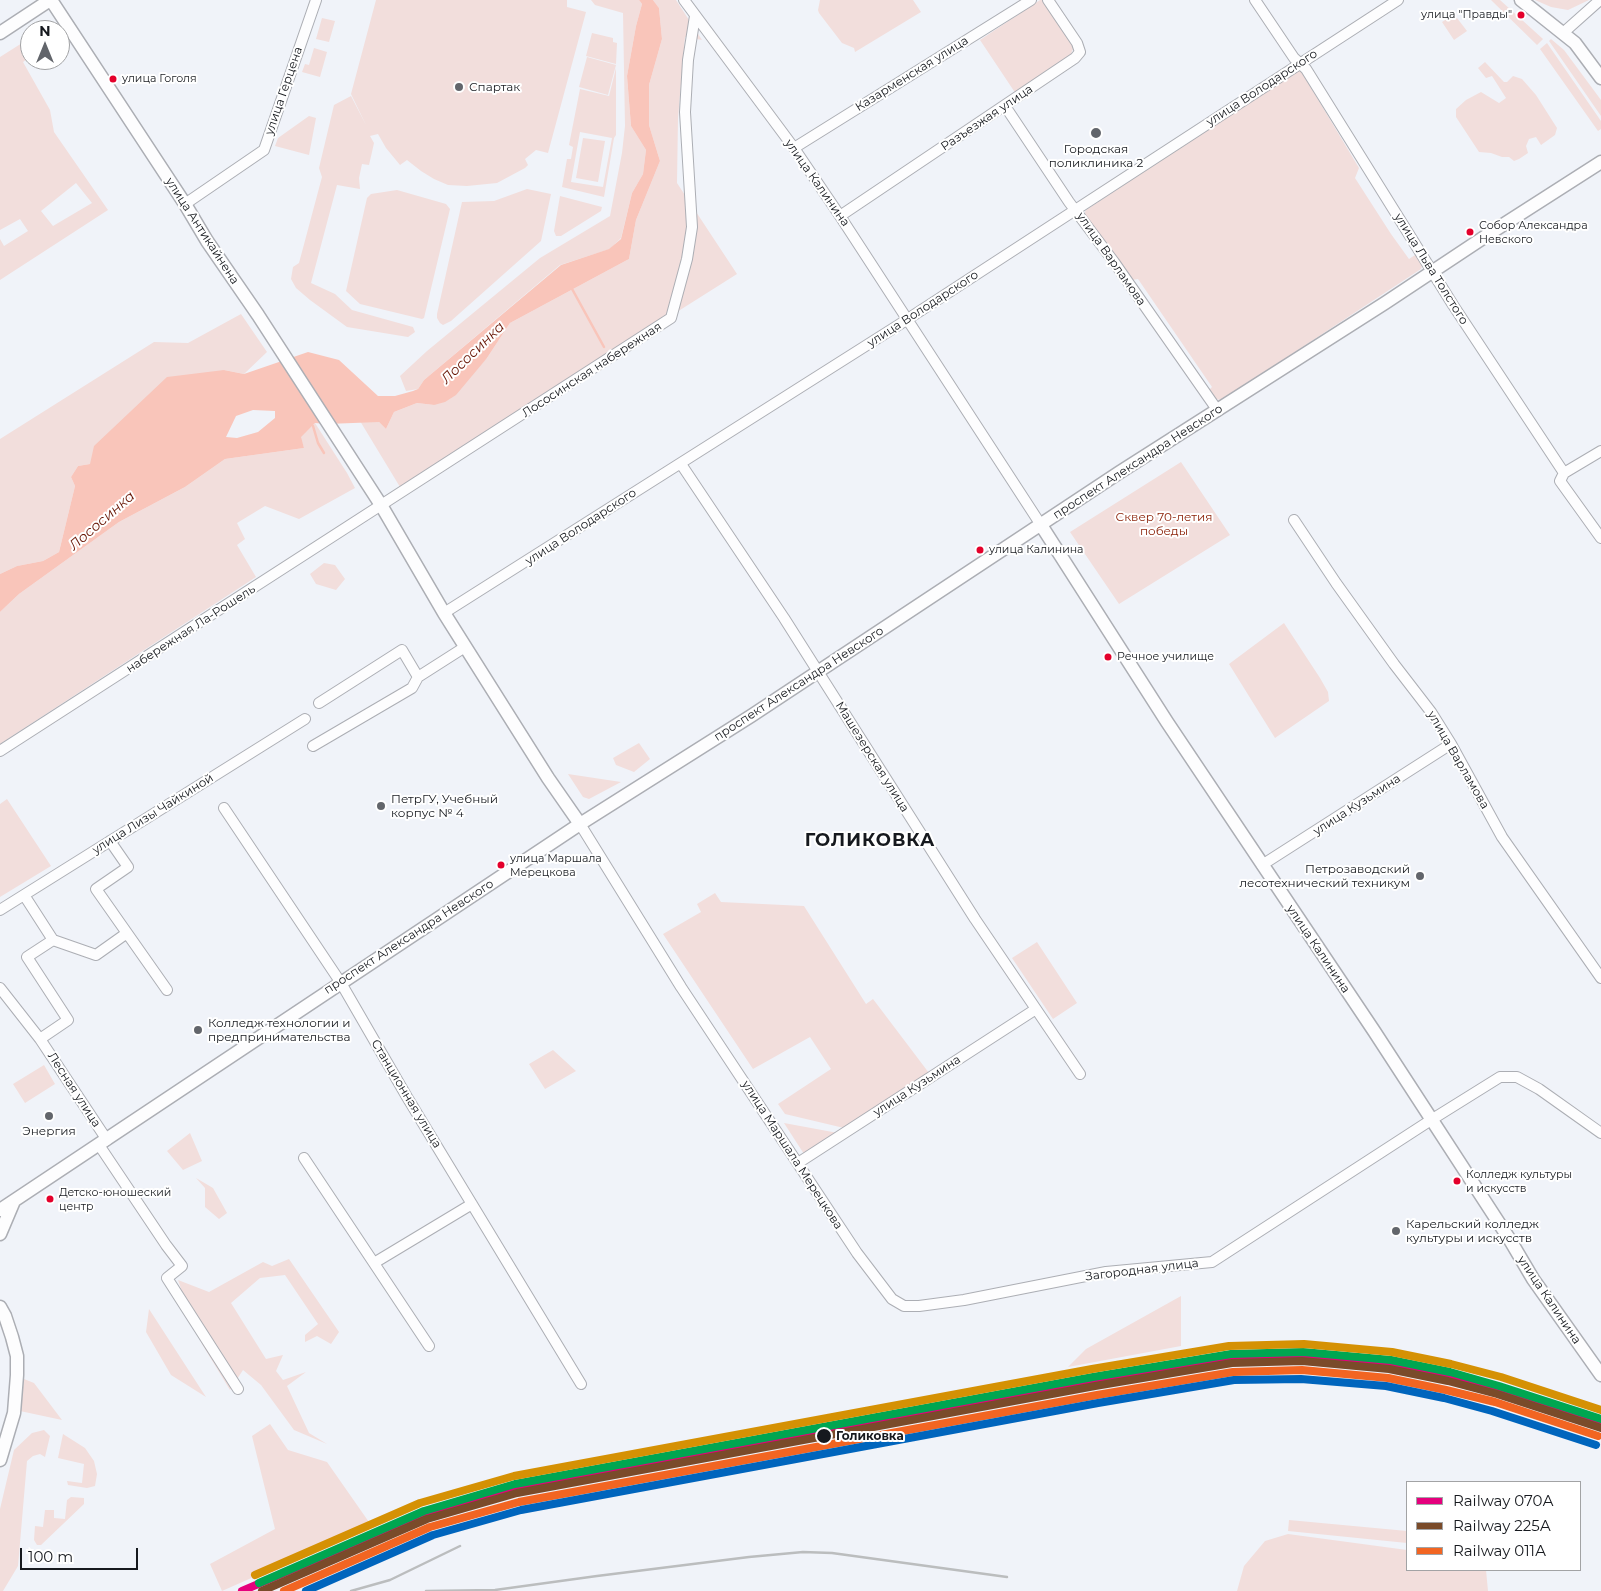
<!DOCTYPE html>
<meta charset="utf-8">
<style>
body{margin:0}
#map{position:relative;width:1601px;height:1591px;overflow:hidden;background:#f0f3f9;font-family:Montserrat,sans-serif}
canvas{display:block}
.legend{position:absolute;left:1406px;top:1481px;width:175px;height:90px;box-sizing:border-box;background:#fff;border:1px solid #a2a3a5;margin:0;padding:6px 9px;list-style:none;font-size:15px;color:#16191e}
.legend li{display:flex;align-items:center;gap:10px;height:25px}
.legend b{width:25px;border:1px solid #a2a3a5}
.north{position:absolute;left:20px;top:20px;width:50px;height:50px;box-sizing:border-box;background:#fff;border:1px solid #a2a3a5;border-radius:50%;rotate:0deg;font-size:14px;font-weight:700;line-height:20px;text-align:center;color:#16191e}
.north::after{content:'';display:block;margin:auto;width:18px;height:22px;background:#62656b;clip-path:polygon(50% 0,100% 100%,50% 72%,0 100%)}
.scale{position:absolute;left:20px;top:1548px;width:118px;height:22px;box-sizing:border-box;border:2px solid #16191e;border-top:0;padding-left:6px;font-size:15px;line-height:18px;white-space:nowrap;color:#16191e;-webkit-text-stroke:4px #fff;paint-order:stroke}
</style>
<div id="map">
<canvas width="1601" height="1591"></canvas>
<ul class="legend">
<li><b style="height:6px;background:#e5007d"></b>Railway 070А</li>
<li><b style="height:6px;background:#7a4b2a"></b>Railway 225А</li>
<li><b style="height:6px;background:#f26522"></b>Railway 011А</li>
</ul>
<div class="north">N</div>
<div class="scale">100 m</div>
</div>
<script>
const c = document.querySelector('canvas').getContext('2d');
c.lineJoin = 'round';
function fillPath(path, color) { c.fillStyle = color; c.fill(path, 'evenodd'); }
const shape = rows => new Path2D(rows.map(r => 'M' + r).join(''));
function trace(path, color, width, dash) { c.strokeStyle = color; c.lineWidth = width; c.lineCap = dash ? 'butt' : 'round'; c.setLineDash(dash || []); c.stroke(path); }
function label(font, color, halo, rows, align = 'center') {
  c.font = font + ' Montserrat,sans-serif'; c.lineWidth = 4; c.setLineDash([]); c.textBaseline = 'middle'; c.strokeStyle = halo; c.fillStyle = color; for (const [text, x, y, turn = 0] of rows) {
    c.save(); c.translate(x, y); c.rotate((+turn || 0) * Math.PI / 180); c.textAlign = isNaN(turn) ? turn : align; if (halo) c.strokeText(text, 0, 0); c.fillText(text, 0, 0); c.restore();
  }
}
fillPath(shape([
 [376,0,567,0,567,7,586,12,548,153,536,150,525,159,528,165,525,168,497,183,467,186,448,185,434,179,421,171,407,160,400,165,386,148,378,134,370,136,374,143,372,152,369,165,362,164,359,178,360,189,337,185,311,283,335,294,352,310,413,327,415,332,408,337,347,327,310,300,296,288,291,279,293,267,299,263,322,177,319,168,334,105,351,96,366,125,351,94],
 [591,0,639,0,642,4,636,26,627,76,631,126,646,150,643,174,632,193,621,238,610,249,560,265,424,380,418,389,406,391,400,376,427,351,540,258,610,216,622,153,625,126,623,13,595,5],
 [653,0,676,0,702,40,685,37,678,118,677,183,737,274,400,487,360,421,379,422,386,429,394,412,417,403,434,405,487,358,510,323,629,259,636,220,660,161,649,125,649,85,662,39,659,8],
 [820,0,913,0,921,12,855,52,854,48,842,43,819,13,818,10],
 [1040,0,1044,0,1071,41,1073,49,1070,56,1016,94,980,40],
 [1491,0,1500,0,1543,39,1537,45],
 [1535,0,1589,0,1568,10,1551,7],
 [1450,17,1457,18,1467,31,1454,40,1442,22],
 [322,18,335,21,329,42,316,39],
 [592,33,613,38,613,42,617,43,616,64,586,56],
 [30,38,30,57,23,62,50,110,54,132,108,210,0,280,0,239,4,246,28,231,20,219,0,230,0,57],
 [76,183,92,203,53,226,41,211],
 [1551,39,1564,50,1601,100,1601,116,1549,41],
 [1547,43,1601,121,1601,129,1598,131,1540,49],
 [314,48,327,52,320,77,302,72,305,64,309,65],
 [587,57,616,65,608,95,579,87],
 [1485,62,1504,82,1507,82,1513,76,1522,79,1536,95,1557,128,1555,135,1541,145,1536,137,1529,139,1526,146,1528,153,1519,159,1514,161,1509,157,1502,157,1491,153,1479,152,1456,117,1456,109,1466,100,1481,92,1499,103,1506,98,1492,76,1486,78,1478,68],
 [616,68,616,135,614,138,604,197,562,187,567,159,571,159,573,147,569,145,580,89,609,96],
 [580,132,612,138,603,187,571,182],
 [1298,70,1301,71,1359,168,1355,178,1391,234,1409,259,1415,255,1422,266,1421,269,1222,400,1214,399,1208,391,1212,387,1138,279,1132,280,1085,215,1085,212,1086,210],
 [309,116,316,118,309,155,275,146,278,138],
 [583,138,605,141,598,182,576,178],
 [527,189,551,194,541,241,451,321,443,325,440,323,437,318,437,314,462,202,494,201],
 [397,190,446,204,450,209,424,318,422,319,360,304,346,291,367,198,371,194],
 [560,196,602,207,601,211,561,236,556,236,554,231],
 [241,314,267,352,244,374,224,370,90,464,78,466,71,477,75,486,59,552,43,561,17,566,0,574,0,439,154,342,188,343],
 [315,423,347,473,355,488,299,519,265,506,237,523,245,539,237,545,256,577,0,744,0,612,19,594,119,522,185,487,225,459,304,448,300,437],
 [1181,462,1230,535,1119,604,1070,532],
 [324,563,335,565,345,579,336,590,316,584,310,574],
 [1284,623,1320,678,1328,692,1329,701,1275,738,1229,664],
 [639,743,650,759,634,772,616,765,613,758],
 [568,774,621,782,589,799,583,797],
 [7,799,51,866,0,897,0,804],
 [715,893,721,902,804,906,866,1004,873,999,929,1073,844,1128,785,1114,778,1104,831,1069,810,1037,753,1069,663,934,701,912,697,904],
 [1037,942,1077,1003,1053,1019,1012,958],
 [553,1050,576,1071,545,1089,529,1064],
 [44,1065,55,1084,25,1103,13,1084],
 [784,1123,838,1133,804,1154],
 [190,1133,202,1161,183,1170,167,1151],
 [196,1178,213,1188,227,1213,219,1219,205,1207,205,1188],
 [289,1259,339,1332,331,1344,317,1336,305,1342,305,1335,318,1324,285,1275,260,1278,231,1303,266,1359,283,1355,276,1371,283,1380,306,1372,287,1386,309,1433,327,1444,294,1430,261,1385,243,1370,230,1390,202,1344,193,1324,178,1280,209,1292,263,1262,272,1266],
 [1181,1296,1181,1346,1068,1367,1086,1349],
 [149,1309,206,1397,171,1375,146,1332],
 [24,1379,34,1383,62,1420,20,1411],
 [270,1424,288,1450,327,1462,371,1525,222,1591,210,1564,275,1529,252,1436],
 [44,1430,50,1436,45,1457,40,1454,33,1456,27,1461,18,1566,3,1591,0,1591,0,1509,14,1450,32,1433],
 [63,1434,85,1448,94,1461,97,1474,95,1486,87,1488,68,1485,67,1481,82,1483,84,1464,58,1458],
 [71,1497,84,1498,84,1504,41,1545,37,1545,34,1540,35,1526,43,1527,45,1510,54,1510,54,1518,65,1519,67,1500],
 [1289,1520,1407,1531,1407,1543,1288,1531],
 [1288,1534,1407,1550,1407,1570,1486,1570,1488,1591,1237,1591,1244,1566,1265,1541]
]), '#f2dedc');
fillPath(shape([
 [639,0,653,0,659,8,662,39,649,85,649,125,660,161,636,220,629,259,510,323,487,358,456,395,445,402,434,405,417,403,394,412,386,429,379,422,327,424,315,423,301,437,304,448,225,459,185,487,119,522,19,594,0,612,0,574,17,566,43,561,59,552,75,486,71,477,78,466,90,464,94,446,167,377,224,370,244,374,308,352,339,360,378,396,395,396,413,391,418,389,424,380,561,265,609,249,621,239,632,193,643,174,646,150,631,126,627,76,636,26,642,4],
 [253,410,275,411,275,418,258,432,237,438,226,437,236,416]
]), '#f9c5ba');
trace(shape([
 [571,287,604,347],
 [313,426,318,443,324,453]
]), '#f9c5ba', 2.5);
const minor = shape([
 [684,0,794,148,840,216,1041,525],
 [1255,0,1294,58,1306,69,1453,305,1564,473,1560,481,1601,538],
 [1563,33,1600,0],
 [1005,106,1069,202,1114,262,1218,411],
 [794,148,1031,0],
 [185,204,264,150,316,0],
 [840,216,1075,58,1080,52,1077,43,1048,0],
 [681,464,784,618,975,919,1080,1074],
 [1564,473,1601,451],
 [1294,520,1336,583,1394,664,1431,712,1451,744,1502,837,1601,978],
 [444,613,897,326,1398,0],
 [319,703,402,650,418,677],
 [313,746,412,688,418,677,465,647],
 [0,751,671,318,687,259,692,227,685,112,688,60,695,16],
 [224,808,341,983,407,1097,581,1384],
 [580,824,681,987,857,1253,892,1299,904,1306,919,1306,964,1300,1106,1272,1212,1262,1431,1120,1500,1077,1517,1077,1539,1089,1601,1133],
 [110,841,128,867,96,889,167,990],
 [1262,865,1451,744],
 [24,895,53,940,27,957,68,1020,40,1039],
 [0,910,305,719],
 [53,940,96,955,127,933],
 [0,988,40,1039,107,1140,99,1145,166,1245,182,1266,167,1278,238,1389],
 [304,1158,429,1346],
 [798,1163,1036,1009],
 [374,1263,472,1204]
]);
const major = shape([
 [51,0,185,204,207,241,258,315,381,505,444,613,548,778,580,824],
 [1521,0,1575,43,1601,78],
 [0,33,50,0],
 [1041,525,1167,722,1374,1031,1510,1240,1533,1279,1601,1375],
 [0,1210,580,824,751,716,1120,472,1385,303,1495,230,1601,162],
 [0,1234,14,1201],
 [0,1307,5,1316,12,1337,17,1356,17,1375,14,1413,0,1460]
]);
trace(minor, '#acaeb4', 12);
trace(major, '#acaeb4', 15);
trace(minor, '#fdfdfe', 10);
trace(major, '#fdfdfe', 12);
trace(shape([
 [351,1591,390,1580,460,1546],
 [426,1591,495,1590,597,1576,749,1557,803,1552,832,1553,1007,1577]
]), '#bbbdbe', 2.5);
trace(shape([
 [242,1591,380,1532,440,1509,502,1491,1094,1379,1207,1360,1293,1354,1386,1363,1449,1375,1601,1422]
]), '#e5007d', 8);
trace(shape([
 [262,1591,427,1519,517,1493,1095,1386,1232,1363,1302,1361,1389,1369,1448,1381,1497,1394,1601,1428]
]), '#7a4b2a', 8);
trace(shape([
 [284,1591,430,1527,519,1502,1097,1395,1233,1372,1302,1370,1388,1378,1446,1390,1495,1402,1598,1436]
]), '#f26522', 8);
trace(shape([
 [259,1583,424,1511,515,1484,1093,1377,1231,1354,1303,1352,1391,1360,1450,1372,1499,1386,1601,1419]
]), '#00a651', 8);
trace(shape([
 [306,1591,433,1535,521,1510,1098,1403,1234,1380,1301,1379,1386,1386,1444,1398,1492,1411,1596,1445]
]), '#0065bd', 8);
trace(shape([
 [255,1575,420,1503,514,1476,1092,1369,1229,1346,1304,1344,1392,1352,1451,1364,1501,1377,1601,1410]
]), '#d59104', 8);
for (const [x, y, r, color] of [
 [1521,15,4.5,"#e4002b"],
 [113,79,4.5,"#e4002b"],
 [459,87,5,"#62656b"],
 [1096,133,6,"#62656b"],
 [1470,232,4.5,"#e4002b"],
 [980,550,4.5,"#e4002b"],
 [1108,657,4.5,"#e4002b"],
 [381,806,5,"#62656b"],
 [501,865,4.5,"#e4002b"],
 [1420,876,5,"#62656b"],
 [198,1030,5,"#62656b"],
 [49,1116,5,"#62656b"],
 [1457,1181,4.5,"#e4002b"],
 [50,1199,4.5,"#e4002b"],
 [1396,1231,5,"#62656b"],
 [824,1436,8,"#16191e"]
]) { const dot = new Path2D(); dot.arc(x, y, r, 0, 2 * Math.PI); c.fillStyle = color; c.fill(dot); trace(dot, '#fff', 2); }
label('11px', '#16191e', '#fff', [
 ["улица \"Правды\"",1512,15,"right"],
 ["улица Гоголя",122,79],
 ["Собор Александра",1479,226],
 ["Невского",1479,240],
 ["улица Калинина",989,550],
 ["Речное училище",1117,657],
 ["улица Маршала",510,859],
 ["Мерецкова",510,873],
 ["Колледж культуры",1466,1175],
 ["и искусств",1466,1189],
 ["Детско-юношеский",59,1193],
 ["центр",59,1207]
], 'left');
label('12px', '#16191e', '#fff', [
 ["Казарменская улица",912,74,-32],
 ["улица Володарского",1262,88,-33],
 ["улица Герцена",284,91,-71],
 ["Разъезжая улица",987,118,-34],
 ["улица Калинина",817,183,55],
 ["улица Антикайнена",202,231,57],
 ["улица Варламова",1111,259,55],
 ["улица Льва Толстого",1431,269,58],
 ["улица Володарского",923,309,-33],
 ["Лососинская набережная",592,370,-33],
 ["проспект Александра Невского",1138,462,-33],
 ["улица Володарского",581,527,-33],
 ["набережная Ла-Рошель",191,629,-33],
 ["проспект Александра Невского",799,684,-33],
 ["Машезерская улица",872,757,58],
 ["улица Варламова",1458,760,60],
 ["улица Кузьмина",1357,805,-33],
 ["улица Лизы Чайкиной",153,814,-32],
 ["проспект Александра Невского",409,937,-33],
 ["улица Калинина",1318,949,56],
 ["улица Кузьмина",917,1086,-33],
 ["Лесная улица",74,1090,57],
 ["Станционная улица",406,1094,59],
 ["улица Маршала Мерецкова",792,1155,57],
 ["Загородная улица",1142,1270,-7],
 ["улица Калинина",1549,1300,56]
]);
label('12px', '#16191e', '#fff', [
 ["Спартак",469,87],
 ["Городская",1096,149,"center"],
 ["поликлиника 2",1096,163,"center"],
 ["ПетрГУ, Учебный",391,799],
 ["корпус № 4",391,813],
 ["Петрозаводский",1410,869,"right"],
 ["лесотехнический техникум",1410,883,"right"],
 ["Колледж технологии и",208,1023],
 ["предпринимательства",208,1037],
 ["Энергия",49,1131,"center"],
 ["Карельский колледж",1406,1224],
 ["культуры и искусств",1406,1238]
], 'left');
label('12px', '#891d03', '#fff', [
 ["Сквер 70-летия",1164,517],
 ["победы",1164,531]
]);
label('bold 12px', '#16191e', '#fff', [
 ["Голиковка",836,1436]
], 'left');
label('italic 14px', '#691706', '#fff', [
 ["Лососинка",473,353,-44],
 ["Лососинка",102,521,-41]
]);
c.letterSpacing = '1px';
label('bold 18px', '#16191e', '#fff', [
 ["ГОЛИКОВКА",870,841]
]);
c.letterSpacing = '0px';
</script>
